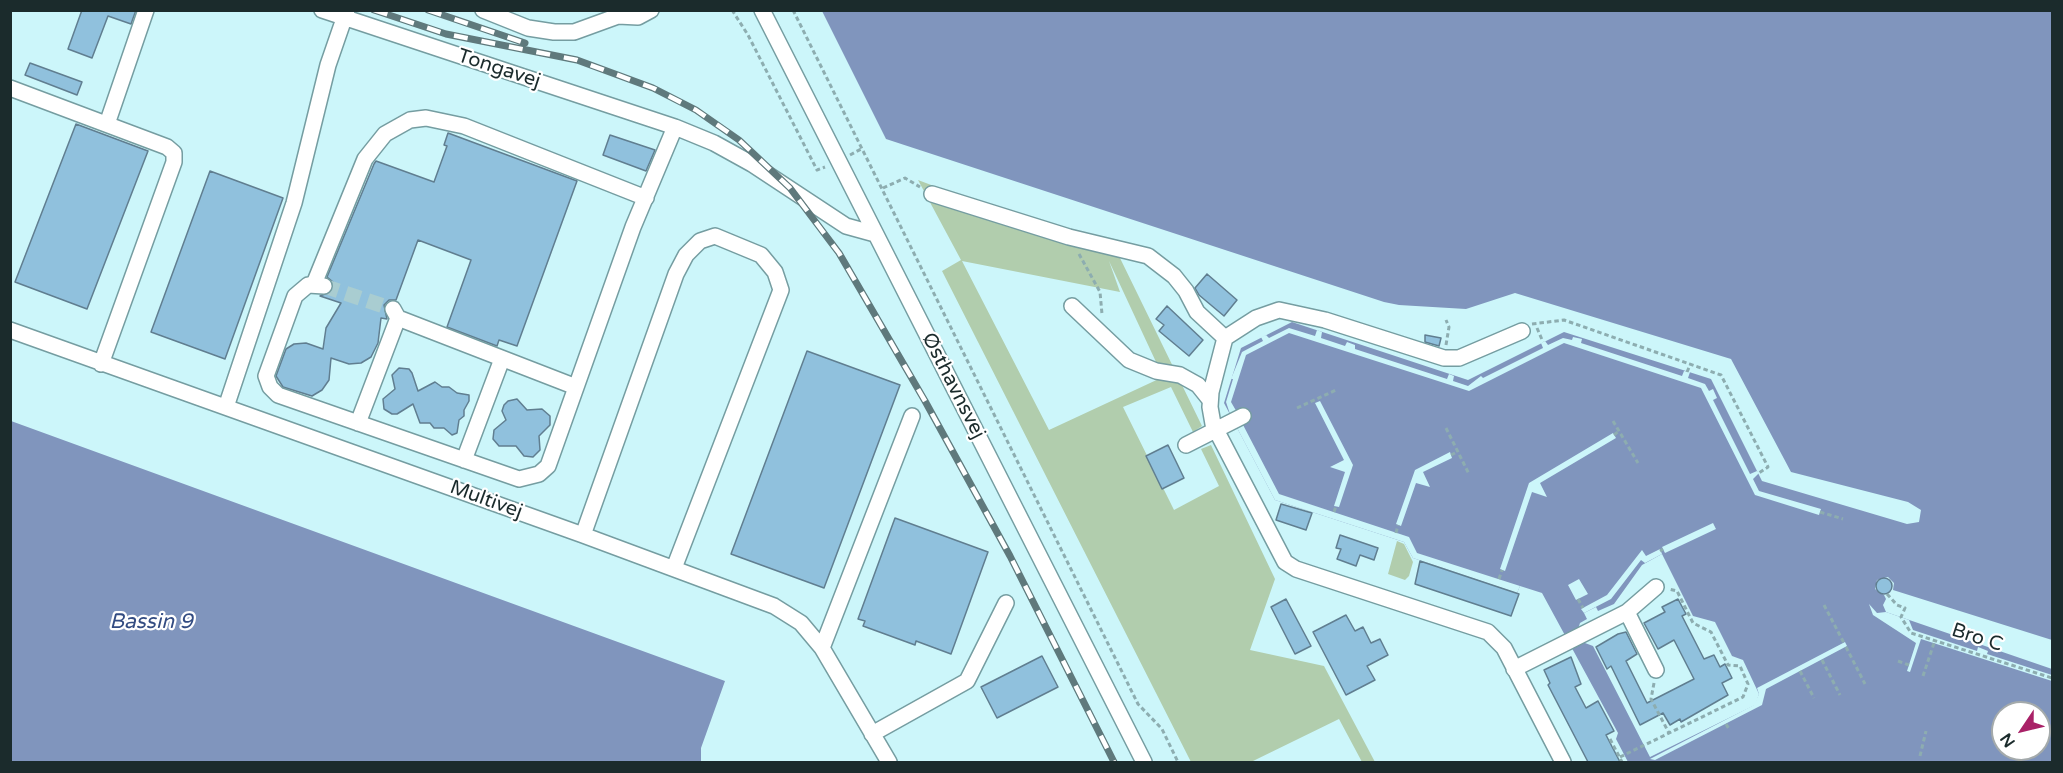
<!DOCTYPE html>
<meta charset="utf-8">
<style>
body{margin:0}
#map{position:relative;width:2063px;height:773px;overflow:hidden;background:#ccf6fa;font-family:"Varela Round",sans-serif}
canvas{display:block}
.frame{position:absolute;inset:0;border:12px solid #1b2b2c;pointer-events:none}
.north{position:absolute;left:1991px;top:701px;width:60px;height:60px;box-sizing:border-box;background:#fff;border:2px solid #a4aaab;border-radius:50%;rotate:235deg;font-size:16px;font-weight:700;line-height:24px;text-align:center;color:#1b2b2c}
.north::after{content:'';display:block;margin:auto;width:21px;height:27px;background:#a92167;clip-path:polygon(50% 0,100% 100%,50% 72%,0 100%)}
</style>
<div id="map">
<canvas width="2063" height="773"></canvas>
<div class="frame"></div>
<div class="north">N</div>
</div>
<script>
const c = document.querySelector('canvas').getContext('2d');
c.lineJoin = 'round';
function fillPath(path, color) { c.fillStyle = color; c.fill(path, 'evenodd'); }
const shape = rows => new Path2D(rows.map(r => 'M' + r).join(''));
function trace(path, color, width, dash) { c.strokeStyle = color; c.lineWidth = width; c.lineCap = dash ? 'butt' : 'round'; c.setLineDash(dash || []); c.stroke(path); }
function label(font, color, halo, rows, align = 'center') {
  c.font = font + ' "Varela Round",sans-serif'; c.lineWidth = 4.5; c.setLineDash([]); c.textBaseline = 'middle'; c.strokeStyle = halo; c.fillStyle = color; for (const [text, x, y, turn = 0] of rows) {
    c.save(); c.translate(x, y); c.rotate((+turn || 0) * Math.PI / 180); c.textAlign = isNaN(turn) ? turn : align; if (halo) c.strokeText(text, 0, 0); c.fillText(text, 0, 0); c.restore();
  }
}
fillPath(shape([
 [918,180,1119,256,1202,426,1193,432,1171,387,1123,407,1174,510,1219,486,1201,449,1211,445,1275,579,1250,650,1324,666,1375,762,1362,762,1339,719,1251,762,1191,762,942,271,961,260],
 [962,261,1120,292,1109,261,1163,377,1049,430],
 [1397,541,1404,544,1413,562,1409,576,1405,580,1388,574]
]), '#b1cdad');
fillPath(shape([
 [822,11,2052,11,2052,640,1893,590,1894,583,1888,577,1877,580,1875,589,1884,595,1886,599,1883,605,1886,612,2052,669,2052,762,1628,762,1616,739,1618,733,1542,593,1520,586,1517,593,1413,558,1404,542,1275,500,1224,403,1241,348,1292,322,1468,380,1564,332,1711,379,1762,481,1907,524,1919,522,1921,510,1908,502,1791,472,1731,359,1515,293,1466,309,1399,305,1384,302,886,139],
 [1662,554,1693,616,1715,622,1732,656,1743,660,1759,694,1755,705,1650,757,1593,646,1585,643,1578,629,1580,623,1587,619,1584,613,1596,607,1598,611,1614,604,1642,565],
 [2003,713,2039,713,2039,749,2003,749],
 [11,421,725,681,701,748,701,762,11,762]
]), '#8095bd');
fillPath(shape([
 [1289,328,1315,336,1317,330,1322,332,1321,338,1345,346,1347,342,1355,345,1355,349,1447,379,1449,374,1454,376,1453,381,1468,386,1481,376,1483,378,1543,348,1541,343,1545,341,1548,345,1563,338,1572,340,1573,337,1582,339,1581,343,1682,376,1684,371,1690,372,1688,378,1705,384,1709,391,1713,389,1717,398,1713,400,1750,474,1757,471,1759,473,1753,479,1759,491,1821,509,1819,515,1755,495,1701,388,1564,343,1469,391,1289,333,1246,355,1231,402,1238,414,1231,417,1226,402,1233,379,1231,379,1242,352,1263,341,1261,337,1266,335,1269,338],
 [1320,401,1353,465,1339,507,1334,506,1345,472,1330,467,1344,460,1315,403],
 [1241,421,1279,494,1409,537,1417,553,1520,586,1517,593,1413,558,1404,542,1275,500,1235,424],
 [1613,433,1616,438,1540,483,1547,497,1532,492,1505,571,1500,569,1529,483],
 [1450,452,1452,458,1423,472,1430,487,1416,483,1401,526,1396,524,1415,470],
 [1713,523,1716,529,1665,553,1662,547],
 [1660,549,1662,554,1645,563,1641,560,1611,599,1584,613,1581,609,1607,595,1642,550,1646,556],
 [1579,579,1588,594,1576,600,1568,585],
 [1869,604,1877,613,1886,612,1909,620,1913,630,1977,651,1978,647,1988,651,1987,654,2052,675,2052,681,1921,639,1910,672,1907,671,1916,643,1873,615],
 [1845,642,1847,646,1766,689,1762,705,1655,760,1650,759,1754,705,1759,694,1757,688]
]), '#ccf6fa');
const building = shape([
 [82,10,136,10,131,24,108,16,92,58,68,49,82,10],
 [30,63,82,82,77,95,25,75,30,63],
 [76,124,148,151,87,309,15,282,76,124],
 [448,133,577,181,517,346,499,340,497,346,447,327,471,260,418,240,396,300,389,300,384,305,387,319,381,318,378,343,371,357,361,363,349,364,331,358,329,380,322,390,312,396,283,387,276,376,286,349,294,344,306,343,323,349,326,328,341,303,320,296,332,291,333,282,327,277,374,164,376,161,434,182,447,146,444,145,448,133],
 [610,135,655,150,646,171,603,155,610,135],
 [210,171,283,198,225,359,151,332,210,171],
 [1207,274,1237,300,1224,316,1199,295,1195,288,1207,274],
 [1167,306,1203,340,1189,356,1159,331,1164,325,1156,319,1167,306],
 [1425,335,1441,338,1439,346,1425,342,1425,335],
 [807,351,900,385,824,588,731,554,807,351],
 [399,368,409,369,412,373,418,391,435,382,442,387,449,387,457,393,469,395,469,401,464,410,464,416,459,420,457,433,452,435,444,428,434,428,430,423,420,423,413,404,397,414,392,414,384,409,383,399,395,389,392,375,399,368],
 [517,399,527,410,542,409,550,416,550,425,539,436,540,450,533,457,524,456,516,446,499,446,493,439,494,430,506,420,502,411,504,405,508,401,517,399],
 [1168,445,1184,478,1162,489,1146,456,1168,445],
 [1281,504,1312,513,1306,530,1276,520,1281,504],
 [895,518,988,552,951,654,916,641,915,645,863,626,865,621,858,619,895,518],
 [1340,535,1378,548,1374,560,1360,555,1356,566,1337,559,1341,549,1336,548,1340,535],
 [1420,561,1519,594,1511,616,1415,584,1420,561],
 '1876 586a8 8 0 1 1 16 0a8 8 0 1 1-16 0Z',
 [1286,599,1311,646,1295,654,1271,607,1286,599],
 [1678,599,1686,614,1682,616,1704,659,1714,655,1720,667,1725,664,1732,678,1722,683,1728,695,1681,722,1680,719,1670,725,1663,713,1640,725,1611,666,1607,669,1596,647,1618,634,1626,632,1637,654,1626,661,1647,703,1694,679,1674,640,1658,649,1644,623,1665,612,1662,607,1678,599],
 [1346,615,1355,631,1363,627,1371,643,1380,639,1388,655,1367,666,1375,680,1346,695,1313,632,1346,615],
 [1042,656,1058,687,997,718,981,687,1042,656],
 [1571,657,1581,684,1575,687,1586,708,1598,701,1614,731,1606,735,1620,762,1588,762,1548,685,1550,683,1544,670,1571,657]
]);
fillPath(building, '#90c1dd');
trace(building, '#607e90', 1.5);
trace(shape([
 [324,286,393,309]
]), '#a9cdd1', 15, [15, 8]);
const minor = shape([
 [322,10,675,127,714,143,752,164,846,226,875,234],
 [483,10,528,28,554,32,574,32,618,16,638,17,651,10],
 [762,10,1144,762],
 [10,88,167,147,174,153,174,162,101,364],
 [107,124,146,10],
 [932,194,1069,237,1148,256,1174,276,1186,291,1197,312,1225,338],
 [314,284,365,159,385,134,410,120,426,118,464,126,646,198],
 [324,286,308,285,295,296,266,376,270,387,278,395,519,479,539,474,548,466,633,227,675,127],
 [1072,306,1129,360,1156,371,1180,375,1198,385,1210,400],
 [393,309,398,318,576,387],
 [10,330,583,535,774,606,801,623,822,648,889,762],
 [1522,331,1459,358,1444,358,1325,320,1279,310,1256,318,1225,338,1211,392,1210,407,1213,424,1285,562,1296,569,1488,632,1504,648,1563,762],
 [226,407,294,203,328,65,347,10],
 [358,423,398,318],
 [1186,445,1243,416],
 [464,460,502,359],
 [583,535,676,274,686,255,700,241,715,236,761,255,775,272,781,290,674,568],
 [1627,612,1656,670],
 [822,648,912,416],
 [1514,669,1627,612,1656,587],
 [872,734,967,681,1006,603]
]);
trace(minor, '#759da1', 18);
trace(shape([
 [732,10,748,35,817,170,825,167],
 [793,10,1138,704,1162,729,1178,762],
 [850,155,863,148],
 [883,188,905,178,920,187],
 [1079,254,1100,292,1102,314],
 [1532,324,1564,320,1721,375,1768,467,1759,473],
 [1537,328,1543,342],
 [1446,345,1449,327,1446,320],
 [1687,372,1691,363],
 [1297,408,1336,390],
 [1613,421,1638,463],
 [1446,428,1469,474],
 [1614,435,1619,431],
 [1451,455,1457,452],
 [1334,512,1336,506],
 [1820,512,1843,519],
 [1396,533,1398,525],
 [1660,551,1663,549],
 [1499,579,1502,570],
 [1887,594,1897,605,1905,608,1901,617,1911,633,2052,678],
 [1578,599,1583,608],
 [1824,605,1844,643],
 [1846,647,1865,684],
 [1822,660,1840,695],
 [1898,661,1909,665],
 [1800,671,1814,698],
 [1923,676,1934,643],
 [1654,683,1651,699,1669,733],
 [1726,724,1729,729],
 [1610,739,1622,762],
 [1920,756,1926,731],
 [1620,757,1743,697,1748,684,1740,666,1728,665,1711,632,1693,623,1677,591,1669,589]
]), '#8dadb0', 3, [4.5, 3]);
trace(minor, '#fff', 15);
const rail = shape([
 [374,10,446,34,577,60,653,88,696,110,739,140,790,188,839,253,925,401,1010,556,1114,762],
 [428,10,525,43]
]);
trace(rail, '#5f797c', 7);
trace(rail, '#fff', 4.5, [14]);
label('20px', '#1b2b2c', '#fff', [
 ["Tongavej",499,69,18],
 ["Østhavnsvej",953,386,63],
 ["Multivej",486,500,20],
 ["Bro C",1977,638,18]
]);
label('italic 21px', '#334c82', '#fff', [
 ["Bassin 9",151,622]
]);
</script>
